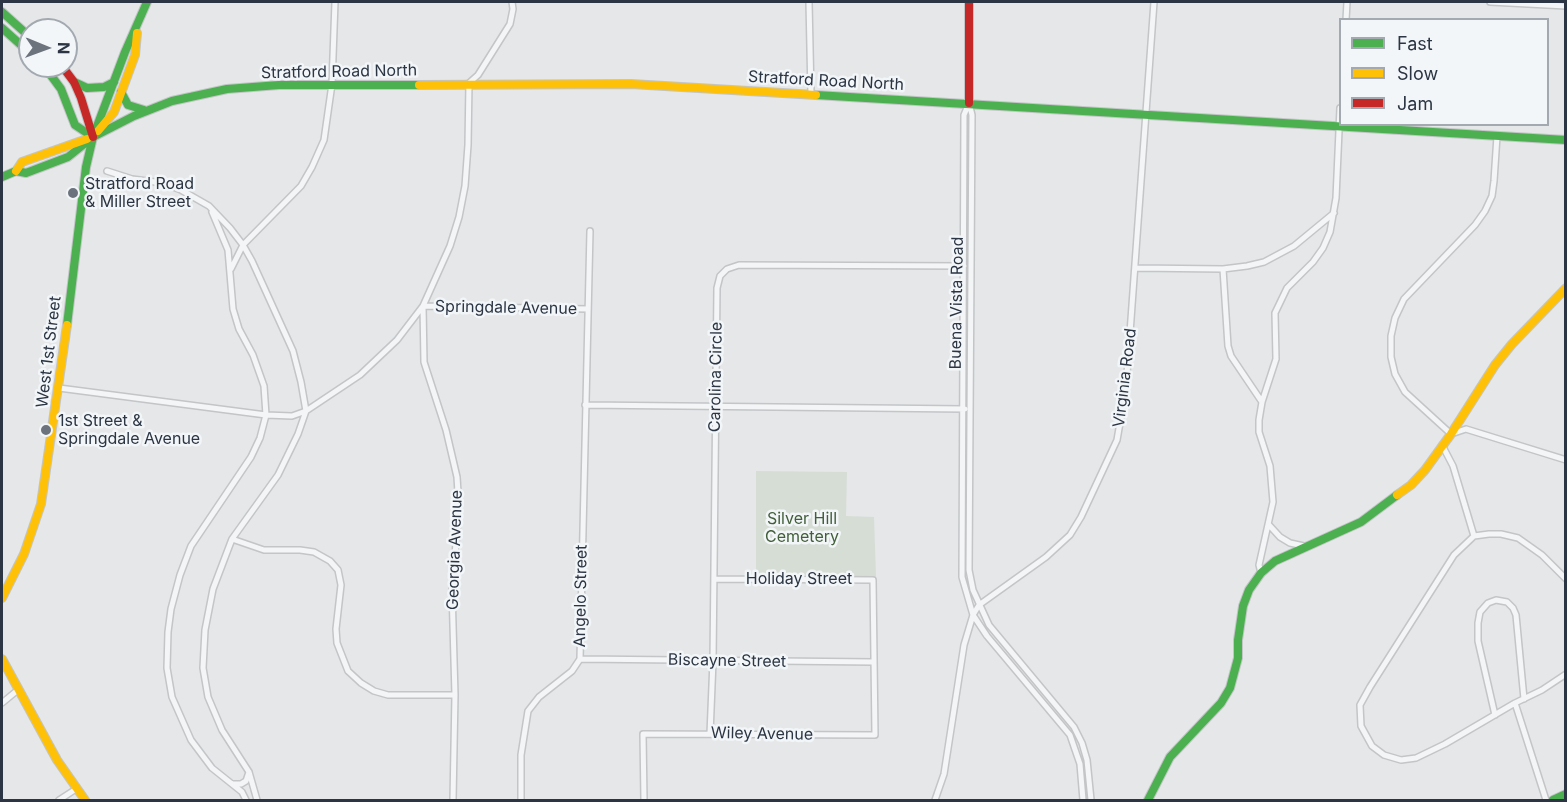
<!DOCTYPE html>
<style>
body{margin:0}
#map{position:relative;width:1567px;height:802px;overflow:hidden;background:#e5e7e9;font-family:Inter,sans-serif}
canvas{display:block}
.frame{position:absolute;inset:0;border:3px solid #2b3543;pointer-events:none}
.legend{position:absolute;left:1339px;top:18px;width:210px;height:108px;box-sizing:border-box;background:#f3f6f8;border:2px solid #a3a9b0;margin:0;padding:8px 10px;list-style:none;font-size:18px;color:#2b3543}
.legend li{display:flex;align-items:center;gap:12px;height:30px}
.legend b{width:30px;border:2px solid #a3a9b0}
.north{position:absolute;left:18px;top:18px;width:60px;height:60px;box-sizing:border-box;background:#f3f6f8;border:2px solid #a3a9b0;border-radius:50%;rotate:91deg;font-size:16px;font-weight:700;line-height:24px;text-align:center;color:#2b3543}
.north::after{content:'';display:block;margin:auto;width:21px;height:27px;background:#6c737d;clip-path:polygon(50% 0,100% 100%,50% 72%,0 100%)}
</style>
<div id="map">
<canvas width="1567" height="802"></canvas>
<div class="frame"></div>
<ul class="legend">
<li><b style="height:8px;background:#4caf50"></b>Fast</li>
<li><b style="height:8px;background:#ffc107"></b>Slow</li>
<li><b style="height:8px;background:#c62828"></b>Jam</li>
</ul>
<div class="north">N</div>
</div>
<script>
const c = document.querySelector('canvas').getContext('2d');
c.lineJoin = 'round';
function fillPath(path, color) { c.fillStyle = color; c.fill(path, 'evenodd'); }
const shape = rows => new Path2D(rows.map(r => 'M' + r).join(''));
function trace(path, color, width, dash) { c.strokeStyle = color; c.lineWidth = width; c.lineCap = dash ? 'butt' : 'round'; c.setLineDash(dash || []); c.stroke(path); }
function label(font, color, halo, rows, align = 'center') {
  c.font = font + ' Inter,sans-serif'; c.lineWidth = 5; c.setLineDash([]); c.textBaseline = 'middle'; c.strokeStyle = halo; c.fillStyle = color; for (const [text, x, y, turn = 0] of rows) {
    c.save(); c.translate(x, y); c.rotate((+turn || 0) * Math.PI / 180); c.textAlign = isNaN(turn) ? turn : align; if (halo) c.strokeText(text, 0, 0); c.fillText(text, 0, 0); c.restore();
  }
}
fillPath(shape([
 [756,471,847,472,846,516,874,517,876,577,756,576]
]), '#d6ddd5');
const street = shape([
 [809,2,811,94],
 [1490,2,1566,6],
 [1346,20,1347,2],
 [969,103,964,115,962,577,973,615,987,636,1070,735,1080,764,1083,800],
 [969,103,972,115,969,570,973,590,989,625,1074,727,1082,743,1087,760,1091,800],
 [1497,136,1494,181,1492,196,1485,211,1475,225,1404,299,1395,318,1391,336,1391,357,1395,374,1405,392,1451,434,1466,429,1566,460],
 [107,171,132,179,163,183,181,190,209,206,230,228,243,245,252,261,293,351,301,382,306,411,298,434,278,475,232,539,213,589,205,630,203,668,208,697,222,730,249,772,257,800],
 [212,212,228,250,233,309,239,329,253,355,264,386,266,415,260,438,251,457,191,546,180,575,171,609,168,632,167,668,172,697,191,740,212,768,242,792,246,800],
 [1136,268,1223,269,1247,266,1264,262,1294,246,1334,213],
 [231,269,243,245,301,186,312,167,324,140,332,84,335,2],
 [1223,269,1228,346,1231,356,1262,402],
 [59,388,266,415,292,416,306,411,360,375,397,340,423,306,588,309],
 [585,405,965,409],
 [1442,445,1453,466,1474,536],
 [1269,525,1280,537,1290,543,1304,546],
 [232,539,264,550,300,550,314,552,330,561,338,570,341,585,336,629,337,643,348,671,361,683,374,691,388,695,455,695],
 [1261,573,1259,565,1273,502,1270,466,1259,432,1259,420,1262,402,1276,359,1275,313,1287,288,1313,262,1323,248,1330,232,1336,198,1340,108],
 [1566,579,1542,555,1518,538,1501,534,1489,534,1474,536,1454,555,1370,687,1360,705,1361,726,1372,746,1384,755,1401,760,1416,758,1445,744,1515,703,1542,690,1566,674],
 [580,659,874,662],
 [2,703,19,689],
 [1515,703,1546,800],
 [1495,715,1478,641,1478,623,1480,612,1488,603,1496,600,1507,602,1513,608,1516,615,1524,699],
 [710,734,713,661,717,288,720,276,727,269,739,265,964,266],
 [233,784,241,784,246,781,249,772],
 [59,800,76,789],
 [453,800,455,695,452,590,459,508,457,477,446,430,424,362,423,306,450,246,459,217,465,186,468,145,469,83,478,75,510,24,513,9,512,2],
 [521,800,521,755,528,711,539,697,572,671,580,659,590,231],
 [644,800,643,734,875,735,873,580,714,579],
 [935,800,944,774,964,645,973,615,979,605,1046,557,1070,535,1081,517,1117,440,1126,388,1154,2]
]);
const fast = shape([
 [2,12,30,37],
 [2,28,30,53],
 [44,66,61,89,75,125,93,137],
 [74,82,87,88,104,87,114,82],
 [121,92,128,105,144,110],
 [816,95,1566,140],
 [2,177,16,171,26,173,68,157,93,137,134,116,172,101,227,89,279,85,419,85],
 [67,325,86,167,93,137,125,52,147,2],
 [1148,800,1170,757,1221,703,1230,688,1238,658,1238,640,1243,606,1249,590,1261,573,1275,561,1361,522,1397,495],
 [1553,800,1566,794]
]);
const slow = shape([
 [419,85,631,84,816,95],
 [98,131,114,112,135,55,137,33],
 [16,171,22,162,87,139],
 [1397,495,1411,485,1425,470,1451,434,1495,365,1512,344,1566,288],
 [2,598,24,554,41,504,67,325],
 [2,659,57,760,85,800]
]);
const jam = shape([
 [969,2,969,103],
 [62,66,74,82,81,98,93,137]
]);
trace(street, '#c3c5c7', 8);
trace(fast, '#c3c5c7', 10);
trace(slow, '#c3c5c7', 10);
trace(jam, '#c3c5c7', 10);
trace(street, '#f4f5f6', 5);
trace(fast, '#4caf50', 8);
trace(slow, '#ffc107', 8);
trace(jam, '#c62828', 8);
for (const [x, y, r, color] of [
 [73,193,6,"#6c737d"],
 [46,430,6,"#6c737d"]
]) { const dot = new Path2D(); dot.arc(x, y, r, 0, 2 * Math.PI); c.fillStyle = color; c.fill(dot); trace(dot, '#f3f6f8', 2); }
label('16px', '#2b3543', '#f3f6f8', [
 ["Stratford Road North",339,72,-1],
 ["Stratford Road North",826,81,3],
 ["Buena Vista Road",957,303,-89],
 ["Springdale Avenue",506,308,1],
 ["West 1st Street",49,352,-83],
 ["Carolina Circle",716,377,-89],
 ["Virginia Road",1125,378,-83],
 ["Georgia Avenue",455,550,-88],
 ["Holiday Street",799,579],
 ["Angelo Street",581,596,-89],
 ["Biscayne Street",727,661,1],
 ["Wiley Avenue",762,734,1]
]);
label('16px', '#2b3543', '#f3f6f8', [
 ["Stratford Road",85,184],
 ["& Miller Street",85,202],
 ["1st Street &",58,421],
 ["Springdale Avenue",58,439]
], 'left');
label('16px', '#425f39', '#f3f6f8', [
 ["Silver Hill",802,519],
 ["Cemetery",802,537]
]);
</script>
